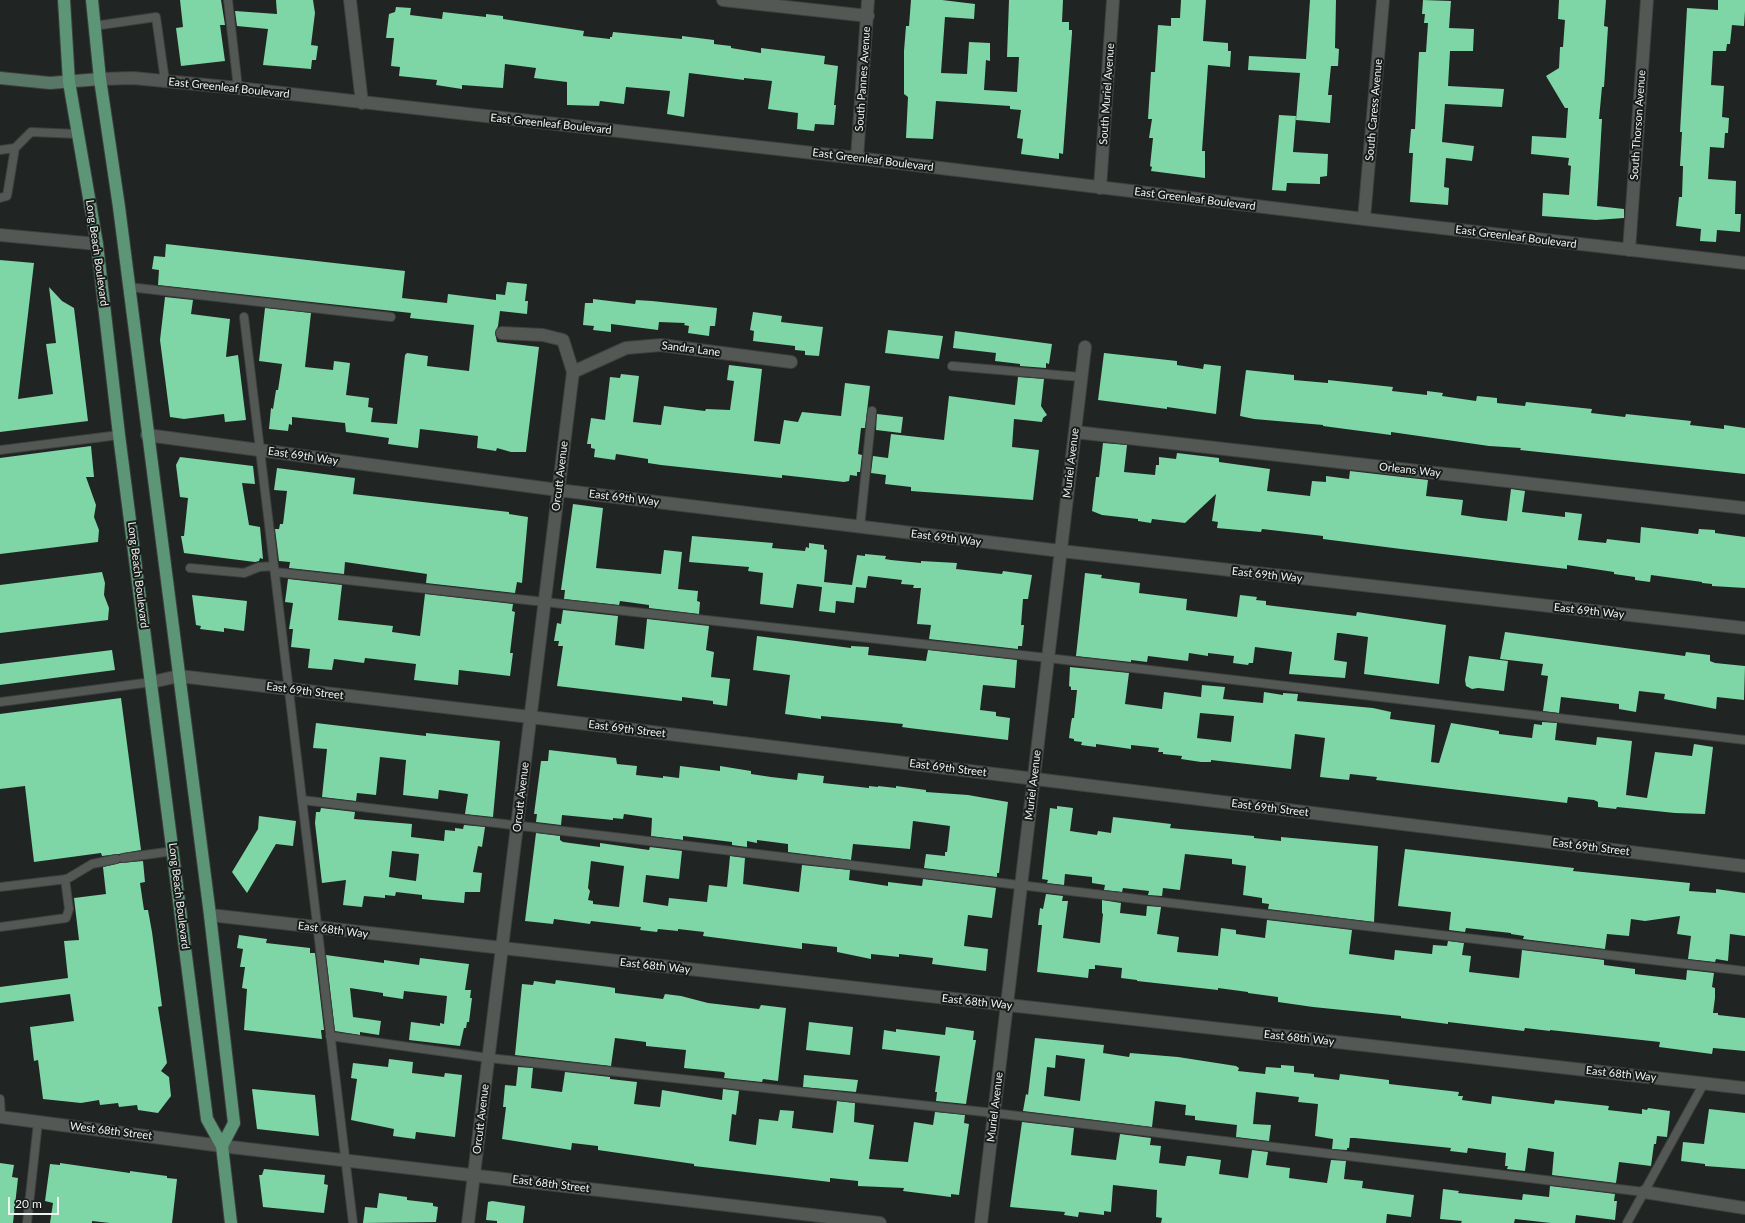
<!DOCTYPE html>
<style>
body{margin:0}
#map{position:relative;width:1745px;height:1223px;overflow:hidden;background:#202422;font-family:Lato,sans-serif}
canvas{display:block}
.scale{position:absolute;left:8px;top:1197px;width:51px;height:18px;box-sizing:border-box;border:2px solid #f1f3f2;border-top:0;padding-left:5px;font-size:12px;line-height:14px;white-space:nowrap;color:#f1f3f2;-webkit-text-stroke:3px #171b19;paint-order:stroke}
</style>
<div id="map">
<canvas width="1745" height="1223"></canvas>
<div class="scale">20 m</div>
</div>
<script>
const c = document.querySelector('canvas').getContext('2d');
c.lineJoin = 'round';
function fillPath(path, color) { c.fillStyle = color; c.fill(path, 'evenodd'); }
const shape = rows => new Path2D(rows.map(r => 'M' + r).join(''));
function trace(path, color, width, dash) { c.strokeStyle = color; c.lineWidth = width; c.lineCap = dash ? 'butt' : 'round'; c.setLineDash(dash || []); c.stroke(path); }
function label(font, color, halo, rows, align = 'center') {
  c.font = font + ' Lato,sans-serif'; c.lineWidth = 4; c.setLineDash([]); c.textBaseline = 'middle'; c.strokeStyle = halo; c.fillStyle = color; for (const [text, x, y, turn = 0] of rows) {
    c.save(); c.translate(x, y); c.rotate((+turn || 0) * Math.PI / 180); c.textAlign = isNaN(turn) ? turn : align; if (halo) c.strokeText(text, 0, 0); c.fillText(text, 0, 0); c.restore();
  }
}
fillPath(shape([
 [180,0,221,0,225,25,220,25,225,61,181,66,176,28,183,27],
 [276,0,313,0,315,13,311,45,318,46,316,60,312,60,311,69,263,65,268,29,237,26,235,11,277,14],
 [911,0,942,0,975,4,974,19,945,17,941,73,967,74,969,42,990,43,990,61,986,60,984,90,1017,92,1019,57,1007,57,1009,0,1063,0,1062,22,1069,22,1069,30,1072,30,1072,33,1063,154,1059,153,1059,159,1021,154,1023,139,1017,138,1021,110,1010,109,1010,106,936,101,933,139,906,138,908,97,904,94,904,51,906,26,909,26],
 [1181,0,1206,0,1203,41,1228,43,1228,51,1231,51,1230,67,1208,65,1202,151,1205,151,1205,178,1151,171,1152,167,1150,166,1153,138,1149,138,1152,119,1148,119,1151,72,1155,72,1158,25,1171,26,1171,18,1180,18],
 [1310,0,1336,0,1335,48,1339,49,1338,66,1331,66,1328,95,1332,95,1330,123,1296,120,1300,73,1248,70,1249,56,1306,59],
 [1423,0,1451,1,1449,28,1474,29,1473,51,1450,51,1448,86,1504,89,1502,107,1445,104,1442,142,1474,146,1472,161,1446,158,1444,187,1449,188,1448,205,1410,202,1413,153,1409,153,1411,129,1415,129,1419,52,1426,52,1428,23,1424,23,1425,14,1422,14],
 [1559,0,1606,0,1604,26,1608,27,1604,87,1602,87,1599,119,1602,119,1597,206,1624,209,1624,218,1596,220,1542,216,1543,193,1569,195,1571,166,1568,165,1569,158,1531,154,1532,136,1566,138,1568,108,1565,108,1546,76,1559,68,1560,47,1563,47,1565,20,1558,19],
 [1718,0,1745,0,1745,11,1744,26,1732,25,1730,44,1727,44,1726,51,1713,51,1711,85,1724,86,1722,117,1729,118,1728,133,1725,133,1724,148,1710,147,1708,179,1736,181,1735,214,1741,214,1740,232,1717,230,1716,242,1700,241,1701,229,1676,226,1679,197,1682,197,1683,166,1680,166,1682,132,1680,132,1687,8,1718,10],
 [396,7,411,8,410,15,442,19,443,12,486,17,486,14,503,16,503,19,584,31,583,36,610,39,610,37,612,37,613,32,682,39,682,36,714,40,714,44,731,46,731,48,761,53,761,48,825,56,824,64,838,66,834,105,836,105,834,125,815,124,814,131,797,129,798,113,768,109,772,81,744,78,744,80,689,73,684,117,667,114,670,91,626,87,624,104,600,101,599,106,567,105,567,82,534,78,536,68,505,64,503,88,462,85,462,89,436,85,437,80,399,76,400,67,391,66,394,38,386,38,389,14,395,12],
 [1279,115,1296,116,1293,152,1328,154,1327,176,1320,177,1320,184,1287,183,1286,191,1272,190],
 [166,244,405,271,402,298,447,303,448,294,496,300,496,294,505,295,507,282,527,284,525,301,528,301,527,314,500,311,498,326,495,333,497,342,539,347,526,452,511,452,497,448,496,451,477,448,478,436,420,429,418,448,388,444,389,438,346,432,345,423,292,417,292,425,289,424,288,431,269,429,271,408,273,409,276,390,278,390,282,364,259,361,265,308,311,313,305,367,333,370,334,361,350,363,346,395,369,398,368,407,373,408,371,422,397,424,405,355,407,353,428,356,427,366,469,371,474,325,410,318,411,313,158,285,159,270,152,269,154,256,165,257],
 [0,260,34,263,18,399,53,394,46,344,56,343,49,287,62,301,74,308,88,421,0,432],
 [165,297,193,300,191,314,230,319,226,357,238,355,246,420,225,422,224,414,184,419,170,417,160,340],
 [593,299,635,304,636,300,652,301,717,308,715,326,710,326,709,336,688,333,689,326,684,325,685,323,659,322,658,330,611,324,611,332,593,330,594,326,583,325,585,303,593,303],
 [753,312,782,316,781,322,823,327,819,356,805,355,805,351,795,350,795,346,753,341,754,331,750,330],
 [888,330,943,336,939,359,885,353],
 [955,331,1052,344,1049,364,1046,363,1046,368,1020,366,1020,364,995,361,996,353,953,348],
 [1104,353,1177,361,1177,365,1203,369,1204,364,1221,366,1216,414,1167,407,1167,409,1098,400],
 [729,365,762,369,754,441,780,444,784,420,798,422,802,412,841,416,845,383,870,386,865,428,861,428,858,454,862,455,860,472,857,472,857,476,850,475,849,481,844,482,782,475,782,478,661,465,648,463,648,459,616,454,615,460,594,457,595,449,591,448,591,444,587,444,591,418,605,420,610,377,620,378,621,374,639,376,633,422,661,425,664,406,705,411,706,409,730,410,734,381,727,380],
 [1246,370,1294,375,1294,380,1328,383,1328,380,1393,387,1392,391,1427,395,1427,391,1443,393,1442,396,1476,401,1477,396,1497,398,1497,403,1525,406,1526,402,1592,409,1591,413,1625,417,1626,414,1691,421,1690,425,1724,429,1724,425,1745,428,1745,474,1520,450,1521,448,1489,446,1391,432,1391,435,1323,426,1323,425,1254,419,1240,416],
 [1018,377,1044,379,1041,406,1047,415,1043,418,1042,422,1014,419,1012,447,1039,450,1033,500,911,491,911,487,885,484,886,475,871,473,873,456,888,458,891,434,944,440,949,396,1015,405],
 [877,414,903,417,901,433,876,430],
 [1103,443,1127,445,1124,472,1155,475,1156,465,1159,465,1159,457,1176,459,1177,453,1219,458,1219,462,1270,469,1267,491,1310,496,1312,481,1326,482,1326,476,1349,479,1350,471,1428,480,1426,496,1463,500,1461,515,1481,518,1507,521,1511,489,1525,491,1522,512,1565,517,1565,512,1582,514,1578,540,1606,543,1607,539,1640,543,1641,527,1698,534,1699,529,1715,530,1715,533,1745,537,1745,588,1712,586,1712,584,1702,583,1702,582,1651,575,1650,582,1635,580,1635,577,1614,574,1614,572,1567,565,1567,569,1401,549,1323,539,1323,536,1262,529,1261,532,1217,528,1218,522,1212,521,1216,494,1185,523,1152,519,1151,523,1138,521,1138,519,1102,515,1092,511,1096,477,1099,477],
 [91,446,94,477,86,477,96,505,94,517,99,530,98,542,0,554,0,458],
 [180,457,253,466,255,484,242,483,249,525,260,527,263,559,260,558,259,561,255,562,184,553,181,536,184,536,188,498,180,497,176,465],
 [277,468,355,478,353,494,509,512,509,514,528,517,522,583,517,582,515,593,426,583,427,574,345,562,344,574,289,568,290,562,279,561,275,529,279,529,280,524,283,524,287,491,274,490],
 [573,504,603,508,596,568,661,574,664,550,682,552,678,589,698,591,697,601,700,602,699,614,649,608,649,605,620,601,619,605,564,599,565,590,561,590],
 [692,536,773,543,772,548,805,551,806,547,809,548,809,543,824,545,824,549,827,550,824,582,852,585,857,555,865,556,865,554,886,556,885,559,891,560,921,563,921,561,957,563,956,569,1002,574,1003,571,1032,575,1028,599,1023,599,1021,625,1024,625,1022,646,1018,646,1018,649,929,639,931,625,917,624,921,588,913,588,914,585,901,584,902,580,868,576,866,588,856,587,854,603,836,601,835,613,819,611,822,587,797,584,793,608,760,604,763,573,748,571,749,567,689,562],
 [102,572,105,583,104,595,109,608,108,620,0,633,0,585],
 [1085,573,1102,575,1101,578,1140,583,1139,593,1187,599,1186,610,1237,617,1240,595,1257,597,1256,600,1266,601,1266,605,1356,616,1357,612,1446,625,1439,684,1364,674,1368,637,1340,633,1337,633,1334,660,1347,662,1345,678,1289,674,1292,652,1255,647,1253,663,1249,663,1248,665,1233,663,1234,656,1208,653,1208,656,1189,653,1188,661,1148,656,1147,662,1131,660,1131,662,1076,656],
 [288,579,342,585,338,620,393,626,392,632,420,636,425,594,513,604,512,611,515,612,510,653,513,653,510,676,459,670,458,685,414,680,416,664,374,659,365,658,364,663,334,659,332,670,308,668,310,649,291,647,293,629,289,629,293,603,285,602],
 [192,595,247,601,244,631,224,628,224,632,200,629,201,626,196,625],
 [563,610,618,616,615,645,644,649,647,619,709,626,706,650,714,652,711,677,730,679,727,706,713,704,713,701,682,697,682,701,557,686,563,646,558,646,559,641,554,641,557,623,561,624],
 [1505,632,1685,656,1686,652,1710,655,1710,661,1715,663,1745,666,1744,700,1717,697,1716,709,1664,699,1665,694,1639,691,1636,712,1619,709,1619,704,1561,697,1559,713,1543,711,1548,676,1541,675,1543,664,1500,659],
 [757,636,851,648,851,646,869,647,868,655,926,661,928,650,1017,660,1015,688,983,685,980,710,996,712,996,716,1010,718,1008,740,909,728,902,727,903,724,821,716,821,719,785,714,790,675,753,670],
 [112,650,115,670,0,685,0,664],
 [1469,656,1508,661,1504,691,1478,688,1472,689,1466,686,1465,680],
 [1070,667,1129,673,1125,704,1162,709,1164,692,1201,697,1202,685,1225,687,1223,699,1263,703,1264,692,1283,695,1283,693,1298,694,1297,701,1373,708,1391,712,1390,719,1435,725,1431,762,1439,763,1451,723,1499,731,1499,734,1532,738,1534,724,1542,725,1542,722,1557,723,1555,740,1596,745,1597,737,1632,741,1626,795,1647,798,1655,752,1692,756,1694,744,1713,747,1705,814,1675,813,1617,807,1616,809,1598,807,1598,802,1594,800,1568,797,1567,803,1376,780,1377,777,1350,774,1349,780,1320,777,1325,738,1295,734,1291,769,1211,760,1211,762,1201,762,1181,759,1182,756,1163,754,1163,752,1158,752,1159,748,1131,745,1131,749,1096,744,1096,747,1081,745,1082,742,1074,741,1074,739,1069,738,1071,723,1072,718,1074,718,1077,690,1071,690,1071,687,1069,686],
 [1200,713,1234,716,1231,742,1197,738],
 [121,698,141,850,119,854,102,856,101,853,34,862,25,786,0,789,0,714],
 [316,723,426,736,426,733,500,741,493,817,465,814,468,794,439,790,438,799,403,795,406,760,380,757,376,795,357,793,356,801,322,797,327,749,313,748],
 [549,750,616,758,617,764,637,766,636,775,663,778,663,776,679,778,680,766,720,771,720,766,751,771,751,774,771,777,797,780,798,773,824,776,823,783,869,788,869,786,878,787,878,786,896,788,896,786,926,790,926,792,968,795,1008,802,999,873,997,873,997,877,924,868,926,854,945,856,945,852,947,852,950,826,913,821,910,849,853,844,851,860,788,852,788,844,757,840,757,843,747,841,747,847,732,845,732,842,683,836,683,840,651,836,652,818,624,814,623,819,613,818,613,820,562,815,561,825,536,822,537,814,534,814,541,761,548,761],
 [1057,806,1073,808,1070,831,1097,835,1098,831,1111,833,1113,817,1171,824,1170,828,1254,836,1254,838,1281,841,1281,837,1378,846,1374,922,1268,909,1269,904,1262,903,1262,898,1243,895,1246,866,1232,864,1232,859,1185,854,1180,890,1163,888,1162,896,1148,895,1149,891,1123,888,1122,892,1104,890,1105,885,1092,883,1092,877,1065,874,1064,885,1047,883,1048,880,1042,879,1050,808,1057,809],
 [321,808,355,812,354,819,412,824,411,837,444,841,445,830,455,831,455,828,463,829,464,825,485,827,482,847,478,846,473,872,482,873,480,892,465,892,464,903,422,899,422,895,396,892,395,896,385,895,385,898,364,896,362,907,343,905,346,880,322,883,315,823,316,812,320,812],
 [392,851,419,854,416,881,389,877],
 [259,816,296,821,293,846,276,844,247,893,232,872,258,829],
 [536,833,560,836,560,840,563,842,600,847,600,843,649,850,650,847,682,851,679,879,646,875,643,902,668,906,669,898,707,902,709,885,727,887,730,856,745,858,743,884,799,892,802,865,850,870,849,880,888,886,888,882,922,886,923,879,996,888,992,918,968,915,964,946,988,949,986,971,932,964,933,958,899,954,899,957,871,954,871,959,837,952,837,947,802,943,802,949,703,936,704,932,678,929,678,931,658,929,657,932,640,930,641,927,591,921,590,924,554,919,553,924,525,921],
 [591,861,624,866,619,907,593,904,593,901,588,900,590,891,588,888],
 [1405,849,1574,868,1573,871,1690,883,1689,891,1716,893,1716,889,1745,893,1745,936,1730,934,1728,961,1716,959,1715,962,1688,959,1691,936,1677,934,1680,916,1645,921,1631,919,1629,936,1607,934,1605,949,1523,939,1524,936,1511,934,1511,933,1466,928,1465,932,1449,930,1451,912,1398,906],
 [143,861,145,882,140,883,144,910,148,910,152,932,162,1006,158,1007,167,1063,161,1071,169,1077,171,1096,158,1113,138,1110,137,1105,119,1107,118,1103,100,1105,99,1100,81,1103,43,1099,38,1060,34,1061,30,1027,74,1021,70,994,0,1003,0,987,68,978,64,941,79,940,74,898,106,894,103,867,120,863],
 [1046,894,1063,896,1062,901,1068,901,1063,938,1100,943,1103,914,1102,913,1102,900,1121,903,1120,913,1146,916,1147,906,1161,907,1157,934,1179,937,1177,952,1218,956,1221,928,1236,930,1236,934,1265,938,1267,920,1352,930,1349,954,1394,960,1395,950,1432,954,1433,945,1447,946,1448,941,1464,943,1462,955,1471,956,1469,972,1519,978,1522,950,1604,960,1604,965,1635,969,1635,974,1686,980,1687,970,1714,973,1712,987,1715,988,1715,998,1713,1013,1718,1013,1718,1015,1745,1018,1745,1051,1713,1048,1712,1054,1659,1047,1660,1042,1614,1037,1550,1030,1550,1031,1525,1028,1524,1031,1448,1022,1448,1024,1401,1018,1401,1016,1313,1007,1278,1002,1278,997,1248,993,1248,992,1218,988,1218,990,1137,981,1137,980,1121,978,1122,968,1095,965,1095,969,1089,969,1088,978,1037,972,1042,925,1038,925,1040,908,1043,909],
 [239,935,267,939,266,943,310,948,310,953,315,953,324,1030,321,1030,322,1039,244,1030,247,989,242,988,245,967,240,967,243,949,237,948],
 [326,955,384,963,384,960,419,965,420,958,469,964,465,990,471,990,470,998,472,998,469,1022,467,1022,466,1028,464,1028,460,1046,409,1040,411,1022,440,1026,440,1023,444,1024,447,996,404,991,403,999,383,996,383,993,350,988,353,1017,381,1021,379,1035,360,1032,360,1035,335,1031],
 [556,980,609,987,615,988,615,993,663,999,665,994,681,996,708,1003,759,1009,761,1005,786,1008,778,1081,763,1079,762,1082,724,1078,725,1073,723,1072,684,1068,686,1050,646,1046,646,1042,615,1038,611,1066,515,1055,522,984,533,985,534,981,555,984],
 [809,1022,853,1027,850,1055,806,1050],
 [946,1027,974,1031,973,1040,976,1040,966,1104,936,1101,937,1092,935,1092,940,1056,882,1049,884,1030,896,1032,896,1029,945,1035],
 [1035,1038,1104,1045,1103,1053,1129,1057,1130,1053,1178,1057,1236,1066,1239,1068,1238,1071,1265,1074,1266,1067,1281,1068,1281,1065,1294,1066,1294,1072,1314,1074,1314,1077,1339,1080,1340,1074,1389,1080,1389,1084,1459,1092,1458,1096,1463,1096,1462,1100,1491,1104,1492,1096,1554,1104,1555,1100,1609,1106,1608,1110,1642,1114,1642,1109,1647,1110,1648,1108,1670,1111,1667,1137,1657,1136,1656,1144,1654,1144,1651,1166,1619,1162,1616,1183,1552,1175,1554,1152,1528,1148,1525,1171,1507,1169,1508,1166,1505,1166,1506,1153,1468,1148,1467,1153,1450,1151,1451,1148,1355,1138,1350,1138,1349,1148,1347,1148,1347,1150,1332,1149,1333,1139,1315,1136,1318,1104,1298,1102,1299,1097,1256,1092,1253,1124,1271,1125,1269,1141,1236,1137,1237,1125,1195,1120,1195,1116,1185,1115,1186,1105,1155,1101,1152,1127,1023,1111,1026,1094,1028,1095],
 [1056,1055,1085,1059,1080,1101,1044,1096,1047,1067,1055,1068],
 [389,1059,413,1062,412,1073,444,1077,445,1073,462,1075,455,1137,416,1132,415,1139,393,1136,394,1129,351,1120,357,1079,351,1078,353,1063,388,1067],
 [518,1067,533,1068,531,1088,562,1092,565,1072,610,1077,610,1079,637,1082,634,1104,660,1107,662,1090,722,1100,723,1089,739,1091,736,1115,732,1114,729,1141,756,1145,759,1119,778,1121,780,1110,794,1111,792,1128,833,1133,837,1101,855,1103,854,1122,874,1125,869,1159,908,1162,914,1122,933,1125,935,1112,965,1115,964,1123,969,1124,959,1195,951,1194,951,1197,903,1191,904,1188,858,1186,858,1181,830,1178,830,1182,694,1166,694,1164,598,1150,598,1146,572,1143,571,1150,502,1139,506,1107,503,1107,505,1085,516,1086],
 [804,1075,858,1080,856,1092,803,1087],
 [252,1089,315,1095,319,1136,257,1129],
 [1709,1109,1745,1113,1745,1169,1705,1166,1705,1164,1681,1161,1683,1142,1704,1144],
 [1022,1122,1074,1128,1071,1155,1116,1160,1120,1134,1151,1138,1150,1145,1161,1146,1159,1163,1185,1166,1187,1156,1191,1156,1221,1160,1219,1174,1248,1178,1252,1150,1268,1152,1266,1165,1290,1168,1289,1178,1327,1183,1331,1160,1346,1161,1344,1179,1363,1181,1362,1188,1414,1195,1411,1217,1387,1214,1386,1223,1161,1223,1162,1218,1156,1217,1157,1190,1113,1185,1111,1212,1104,1211,1104,1215,1079,1212,1078,1217,1064,1215,1065,1212,1010,1207],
 [0,1163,14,1165,12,1177,18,1178,13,1223,0,1223],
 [60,1163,130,1173,130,1171,167,1176,167,1178,177,1179,172,1223,110,1223,92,1221,92,1223,50,1223,53,1203,45,1201,50,1164,60,1165],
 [264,1169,325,1175,324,1184,328,1185,324,1213,263,1207,259,1175,262,1175],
 [1550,1186,1615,1194,1614,1201,1617,1201,1615,1220,1576,1215,1575,1223,1551,1223,1515,1219,1514,1223,1461,1223,1462,1221,1440,1219,1443,1189,1459,1191,1458,1193,1522,1200,1523,1194,1549,1197],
 [379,1193,407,1197,407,1200,433,1203,433,1206,438,1207,436,1222,363,1223,365,1207,377,1208],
 [492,1201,525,1206,523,1223,497,1223,497,1221,486,1220,488,1202]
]), '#7ed5a5');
const lane = shape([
 [228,0,238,88],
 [94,26,156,17,165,81],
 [0,150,15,148,31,132,78,134],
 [0,198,7,196,15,148],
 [129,287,391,317],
 [244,317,353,1223],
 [952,366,1081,377],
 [0,450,119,435],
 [860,527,872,411],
 [190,568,244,573,259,567,274,566],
 [275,572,1048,658,1745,740],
 [0,702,152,682],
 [302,800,1745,971],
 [123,858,173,851],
 [0,887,67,879,92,864,116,859],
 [0,927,66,918,69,909,65,879],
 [330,1036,489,1058,994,1113,1644,1192],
 [0,1099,1,1117],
 [27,1223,38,1122],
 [1627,1223,1704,1083]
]);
const street = shape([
 [350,0,362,103],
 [723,0,868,16],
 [100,79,133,78,238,88,857,158,1364,219,1745,263],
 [857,158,868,0],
 [1100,188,1113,0],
 [1364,219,1383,0],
 [0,235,97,244],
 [1629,250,1647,0],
 [573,372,626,348,661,345,791,362],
 [1075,432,1745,508],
 [147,435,558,490,1061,551,1745,628],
 [152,682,179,676,530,717,1745,866],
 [210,915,1745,1088],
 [0,1117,222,1146,880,1223],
 [1644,1192,1745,1208],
 [468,1223,573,372,563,340,543,335,502,333],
 [981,1223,1085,347]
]);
const secondary = shape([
 [0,78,50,83,100,79]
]);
const primary = shape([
 [64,0,69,82,97,244,119,435,207,1119,222,1146,231,1223],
 [92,0,100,79,119,207,210,915,234,1123,222,1146]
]);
trace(lane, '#3d403e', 10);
trace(street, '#3d403e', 14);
trace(secondary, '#3d403e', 14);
trace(primary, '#3d403e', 14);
trace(lane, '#535855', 8);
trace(street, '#535855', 12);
trace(secondary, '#587766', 12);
trace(primary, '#5d9577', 12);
label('11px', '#f1f3f2', '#171b19', [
 ["South Pannes Avenue",863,79,-86],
 ["East Greenleaf Boulevard",229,88,6],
 ["South Muriel Avenue",1107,94,-86],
 ["South Caress Avenue",1374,110,-85],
 ["East Greenleaf Boulevard",551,124,6],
 ["South Thorson Avenue",1638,125,-86],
 ["East Greenleaf Boulevard",873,160,7],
 ["East Greenleaf Boulevard",1195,199,7],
 ["East Greenleaf Boulevard",1516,237,7],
 ["Long Beach Boulevard",97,253,82],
 ["Sandra Lane",691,349,7],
 ["East 69th Way",303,456,8],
 ["Muriel Avenue",1071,463,-83],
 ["Orleans Way",1410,470,6],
 ["Orcutt Avenue",560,476,-83],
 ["East 69th Way",624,498,7],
 ["East 69th Way",946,538,7],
 ["Long Beach Boulevard",138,575,83],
 ["East 69th Way",1267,575,6],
 ["East 69th Way",1589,611,6],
 ["East 69th Street",305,691,7],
 ["East 69th Street",627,729,7],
 ["East 69th Street",948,768,7],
 ["Muriel Avenue",1033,785,-83],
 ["Orcutt Avenue",521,797,-83],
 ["East 69th Street",1270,808,7],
 ["East 69th Street",1591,847,7],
 ["Long Beach Boulevard",179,896,83],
 ["East 68th Way",333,930,7],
 ["East 68th Way",655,966,6],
 ["East 68th Way",977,1002,6],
 ["East 68th Way",1299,1038,6],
 ["East 68th Way",1621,1074,6],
 ["Muriel Avenue",995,1107,-83],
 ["Orcutt Avenue",481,1119,-83],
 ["West 68th Street",111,1131,7],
 ["East 68th Street",551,1184,7]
]);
</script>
